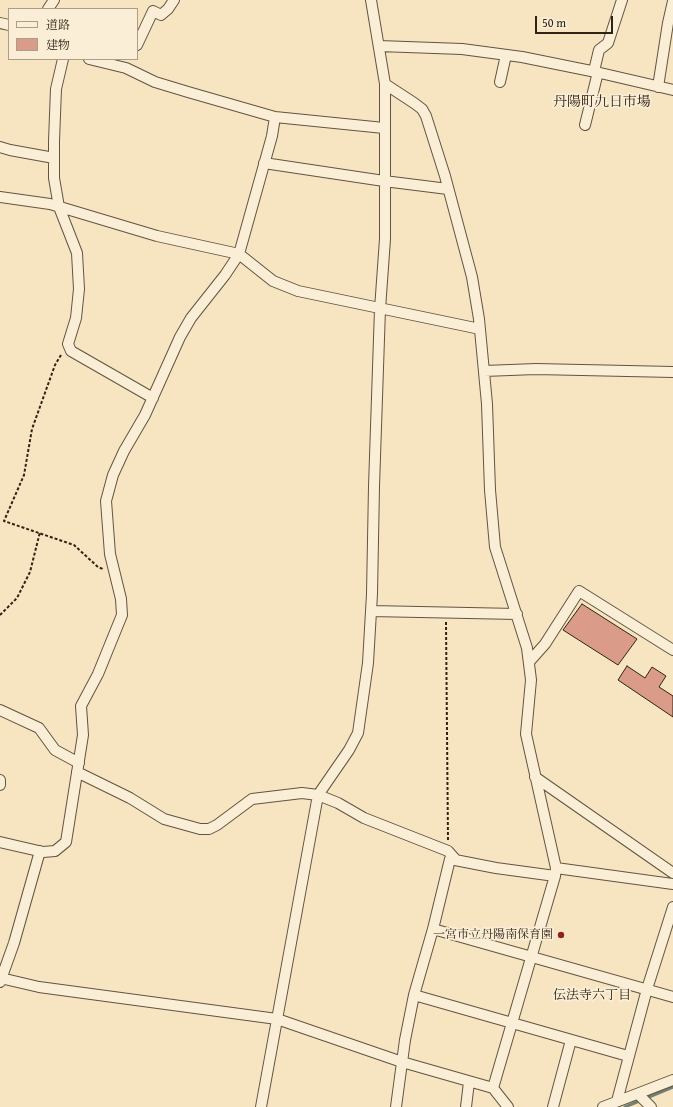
<!DOCTYPE html>
<meta charset="utf-8">
<style>
body{margin:0}
#map{position:relative;width:673px;height:1107px;overflow:hidden;background:#f7e5c2;font-family:"Gentium Book Plus","Noto Serif JP",serif}
canvas{display:block}
.legend{position:absolute;left:8px;top:8px;width:130px;height:52px;box-sizing:border-box;background:#faeed7;border:1px solid #aa9d89;margin:0;padding:5px 7px;list-style:none;font-size:12px;color:#312314}
.legend li{display:flex;align-items:center;gap:8px;height:20px}
.legend b{width:20px;border:1px solid #aa9d89}
.scale{position:absolute;left:535px;top:16px;width:78px;height:18px;box-sizing:border-box;border:2px solid #312314;border-top:0;padding-left:5px;font-size:12px;line-height:14px;white-space:nowrap;color:#312314;-webkit-text-stroke:3px #faeed7;paint-order:stroke}
</style>
<div id="map">
<canvas width="673" height="1107"></canvas>
<ul class="legend">
<li><b style="height:5px;background:#faeed7"></b>道路</li>
<li><b style="height:11px;background:#da9c88"></b>建物</li>
</ul>
<div class="scale">50 m</div>
</div>
<script>
const c = document.querySelector('canvas').getContext('2d');
c.lineJoin = 'round';
const shape = rows => new Path2D(rows.map(r => 'M' + r).join(''));
function trace(path, color, width, dash) { c.strokeStyle = color; c.lineWidth = width; c.lineCap = dash ? 'butt' : 'round'; c.setLineDash(dash || []); c.stroke(path); }
function fillPath(path, color) { c.fillStyle = color; c.fill(path, 'evenodd'); }
function label(font, color, halo, rows, align = 'center') {
  c.font = font + ' "Gentium Book Plus","Noto Serif JP",serif'; c.lineWidth = 3.5; c.setLineDash([]); c.textBaseline = 'middle'; c.strokeStyle = halo; c.fillStyle = color; for (const [text, x, y, turn = 0] of rows) {
    c.save(); c.translate(x, y); c.rotate((+turn || 0) * Math.PI / 180); c.textAlign = isNaN(turn) ? turn : align; if (halo) c.strokeText(text, 0, 0); c.fillText(text, 0, 0); c.restore();
  }
}
trace(shape([
 [625,1107,673,1087]
]), '#728174', 3);
const building = shape([
 [582,604,637,639,618,665,563,630,582,604],
 [627,666,645,678,652,667,666,676,659,687,673,696,673,717,618,680,627,666]
]);
fillPath(building, '#da9c88');
trace(building, '#312314', 1);
const street = shape([
 [48,9,54,0],
 [0,23,9,25],
 [137,45,153,11,161,15,168,9,174,0],
 [379,46,462,49,522,57,596,72,673,90],
 [63,59,56,89,54,141,54,178,59,207,77,253,79,289,76,318,68,344,71,351,153,398],
 [89,59,126,68,155,82,188,92,275,117,384,128],
 [594,71,599,50,608,43,622,0],
 [500,82,506,55],
 [385,84,414,103,422,109,426,116,445,176,472,277,479,319,487,404,490,490,495,547,527,648,531,680,526,734,556,868,555,876,493,1088],
 [658,87,668,23,673,1],
 [585,125,598,72],
 [0,147,10,150,54,158],
 [264,163,384,181,448,189],
 [0,197,50,204,157,236,239,254,273,281,298,291,480,329],
 [484,371,536,369,673,372],
 [371,611,517,614],
 [529,662,545,644,579,591,673,650],
 [0,710,39,728,55,750,79,763],
 [77,772,130,798,164,819,200,829,209,829,217,825,252,799,302,793,318,795,338,803,364,818,448,851,456,860],
 [535,777,673,873],
 [0,780,0,785],
 [0,842,43,852,55,851,66,842,83,735,81,706,98,674,122,615,121,599,110,554,106,501,113,475,124,451,145,415,180,337,191,318,225,275,239,254,272,136,275,117],
 [556,868,673,884],
 [433,929,673,997],
 [1,978,39,987,277,1019,402,1062,493,1088,508,1107],
 [0,982,14,943,40,851],
 [414,995,628,1056],
 [638,1094,651,1107],
 [617,1101,647,989,673,907],
 [261,1107,318,795,349,750,358,733,368,663,372,594,374,486,380,309,385,239,385,84,371,0],
 [396,1107,405,1040,414,995,433,929,450,859,496,868,555,876],
 [466,1107,469,1082],
 [553,1107,571,1040],
 [603,1107,673,1080]
]);
trace(street, '#625440', 12);
trace(shape([
 [61,355,55,365,32,429,24,475,4,521,74,545,98,567,103,569],
 [0,615,17,598,30,572,40,532],
 [446,622,448,840]
]), '#312314', 2, [3, 2]);
trace(street, '#faeed7', 10);
for (const [x, y, r, color] of [
 [561,935,4,"#8f2418"]
]) { const dot = new Path2D(); dot.arc(x, y, r, 0, 2 * Math.PI); c.fillStyle = color; c.fill(dot); trace(dot, '#faeed7', 1.5); }
label('12px', '#312314', '#faeed7', [
 ["一宮市立丹陽南保育園",553,935]
], 'right');
label('13px', '#312314', '#faeed7', [
 ["伝法寺六丁目",592,996]
]);
label('14px', '#312314', '#faeed7', [
 ["丹陽町九日市場",602,102]
]);
</script>
